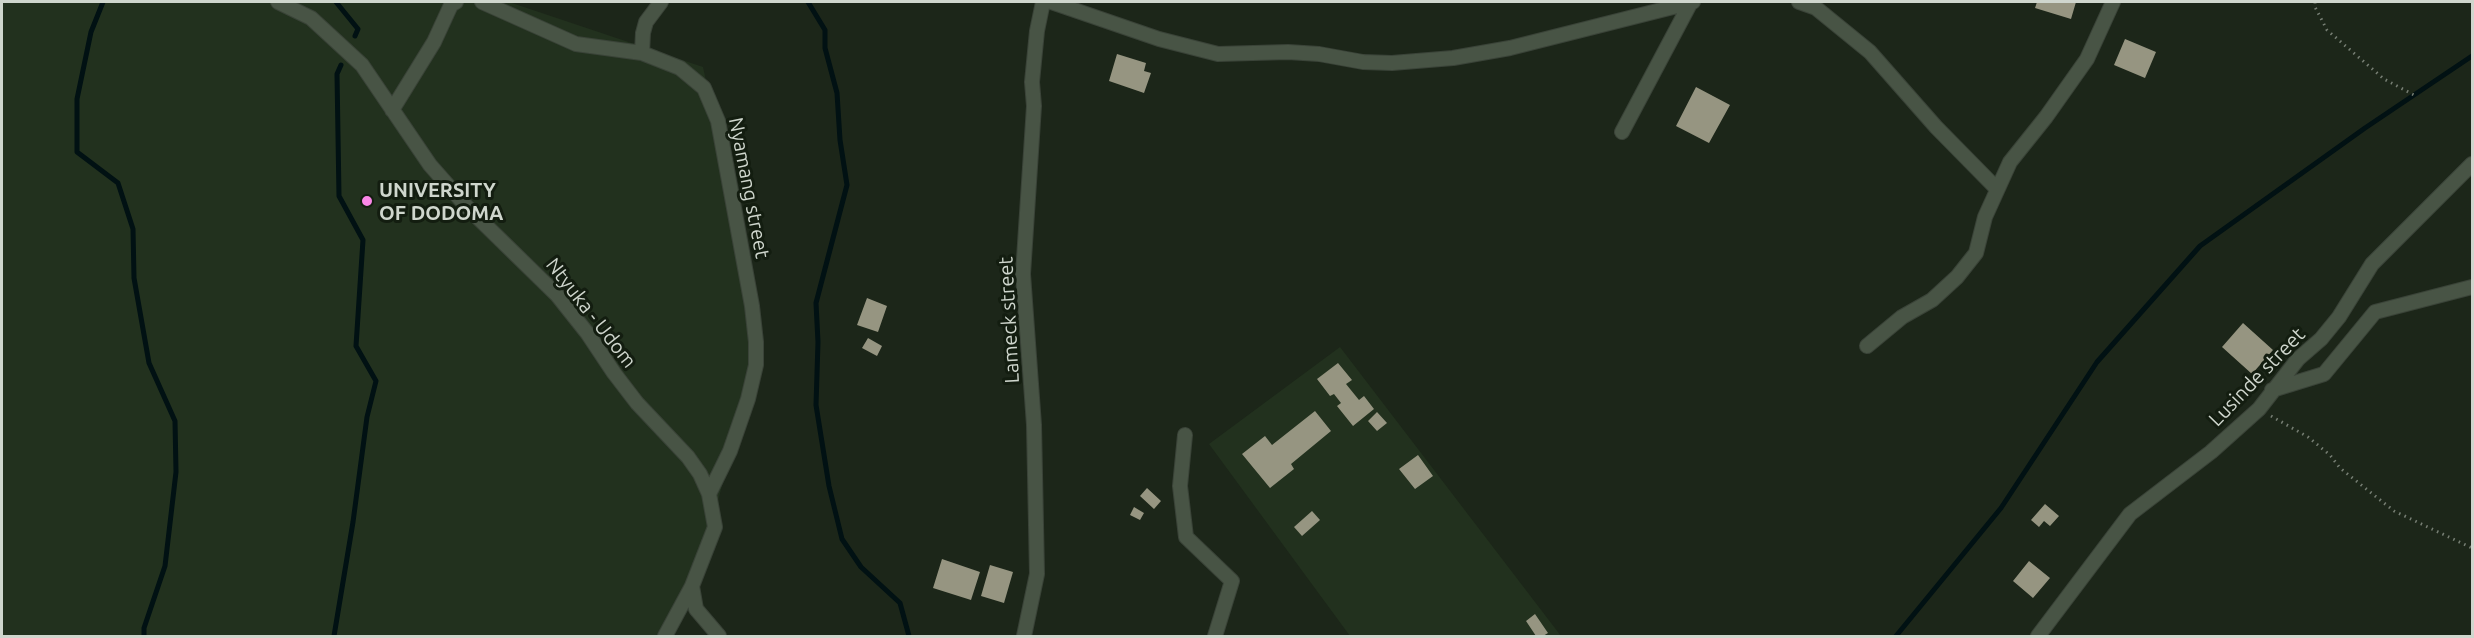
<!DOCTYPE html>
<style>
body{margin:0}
#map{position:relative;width:2474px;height:638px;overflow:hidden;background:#1c2619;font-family:Ubuntu,sans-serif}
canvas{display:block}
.frame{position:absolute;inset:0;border:3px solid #cfd6cd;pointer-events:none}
</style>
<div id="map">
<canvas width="2474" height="638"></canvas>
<div class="frame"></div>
</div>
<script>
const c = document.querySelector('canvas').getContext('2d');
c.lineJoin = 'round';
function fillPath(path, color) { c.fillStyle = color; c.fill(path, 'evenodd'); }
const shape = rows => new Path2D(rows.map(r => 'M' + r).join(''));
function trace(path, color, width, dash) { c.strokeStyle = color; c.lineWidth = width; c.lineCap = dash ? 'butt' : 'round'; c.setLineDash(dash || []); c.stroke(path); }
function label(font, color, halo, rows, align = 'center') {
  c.font = font + ' Ubuntu,sans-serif'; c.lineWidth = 6; c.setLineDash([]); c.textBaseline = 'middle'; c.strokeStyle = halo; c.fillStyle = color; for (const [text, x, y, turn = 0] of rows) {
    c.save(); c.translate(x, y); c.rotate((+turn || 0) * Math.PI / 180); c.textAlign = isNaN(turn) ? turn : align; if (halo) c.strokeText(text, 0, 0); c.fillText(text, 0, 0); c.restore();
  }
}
fillPath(shape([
 [2,2,509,2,703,67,760,334,696,589,668,636,2,636],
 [1340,347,1561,636,1350,636,1209,444]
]), '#22311e');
trace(shape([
 [103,2,91,32,77,99,77,152,118,183,133,229,134,278,149,363,175,421,176,472,165,566,144,628,144,636],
 [336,2,358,29,355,36],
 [808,2,825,30,825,48,837,93,840,140,847,185,816,303,818,342,816,405,829,486,842,539,861,567,900,603,909,636],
 [334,636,353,522,367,417,376,381,356,346,363,240,339,196,337,74,341,65],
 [1896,636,2001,508,2097,362,2200,246,2365,128,2472,56]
]), '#011113', 5);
fillPath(shape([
 [2037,2,2076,2,2071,19,2035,8],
 [2125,39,2156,52,2145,78,2114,65],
 [1117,54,1146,63,1144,71,1151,73,1144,93,1109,81],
 [1696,87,1730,105,1709,143,1676,126],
 [867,298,887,306,878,332,857,325],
 [2243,323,2273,350,2252,374,2222,347],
 [868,338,882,346,877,356,862,348],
 [1338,363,1352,380,1346,384,1359,400,1364,396,1374,409,1353,426,1337,406,1341,403,1334,394,1330,396,1317,379],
 [1315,411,1331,431,1291,464,1294,469,1270,488,1242,454,1265,436,1272,445],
 [1377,412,1387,423,1377,431,1368,421],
 [1418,455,1433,476,1415,489,1399,469],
 [1147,488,1161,501,1154,509,1140,496],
 [2045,504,2059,516,2050,526,2044,521,2039,527,2031,520],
 [1134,507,1144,513,1140,520,1130,515],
 [1312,511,1320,520,1302,536,1294,527],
 [942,559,980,572,971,600,933,588],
 [2029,561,2050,578,2033,598,2013,581],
 [990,565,1013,572,1004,603,981,596],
 [1535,614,1548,633,1543,636,1536,636,1526,621]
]), '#969581');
const street = shape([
 [278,2,311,18,362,65,430,165,468,208,557,295,588,334,614,373,637,403,688,457,700,474,709,494,715,527,692,586,696,609,719,636],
 [482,2,576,44,642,53,680,68,704,88,718,121,752,306,756,342,756,365,748,399,730,451,709,494],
 [1051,2,1159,39,1218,54,1288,52,1319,54,1363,62,1392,63,1453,58,1510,48,1693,2],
 [1799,2,1816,8,1870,52,1936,127,1996,188],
 [642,53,643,33,646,22,661,2],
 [392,110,434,42,451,5,456,2],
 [1622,132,1691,2],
 [1867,346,1902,317,1932,300,1957,277,1976,253,1985,217,2010,162,2046,117,2087,59,2113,2],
 [2272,390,2324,374,2375,312,2472,287],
 [1185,435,1180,486,1186,537,1232,581,1215,636],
 [665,636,692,586],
 [1024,636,1037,574,1034,425,1023,274,1034,106,1032,82,1037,31,1043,2],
 [2038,636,2130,514,2211,452,2259,409,2298,359,2321,339,2339,317,2372,264,2472,164]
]);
trace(street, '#3a4338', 16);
trace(shape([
 [2315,2,2315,7,2327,30,2384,79,2414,95],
 [2271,416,2308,437,2330,455,2340,468,2394,511,2472,548]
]), '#767e73', 3, [1.5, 4.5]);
trace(street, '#485445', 14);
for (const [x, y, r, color] of [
 [367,201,6,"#fa87e7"]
]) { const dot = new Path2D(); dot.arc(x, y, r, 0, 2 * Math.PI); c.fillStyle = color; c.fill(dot); trace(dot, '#131d10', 2); }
label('20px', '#cfd6cd', '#131d10', [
 ["Nyamang street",749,188,79],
 ["Ntyuka - Udom",591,313,52],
 ["Lameck street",1009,320,-93],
 ["Lusinde street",2257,377,-46]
]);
label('bold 20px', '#cfd6cd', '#131d10', [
 ["UNIVERSITY",379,190],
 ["OF DODOMA",379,213]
], 'left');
</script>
